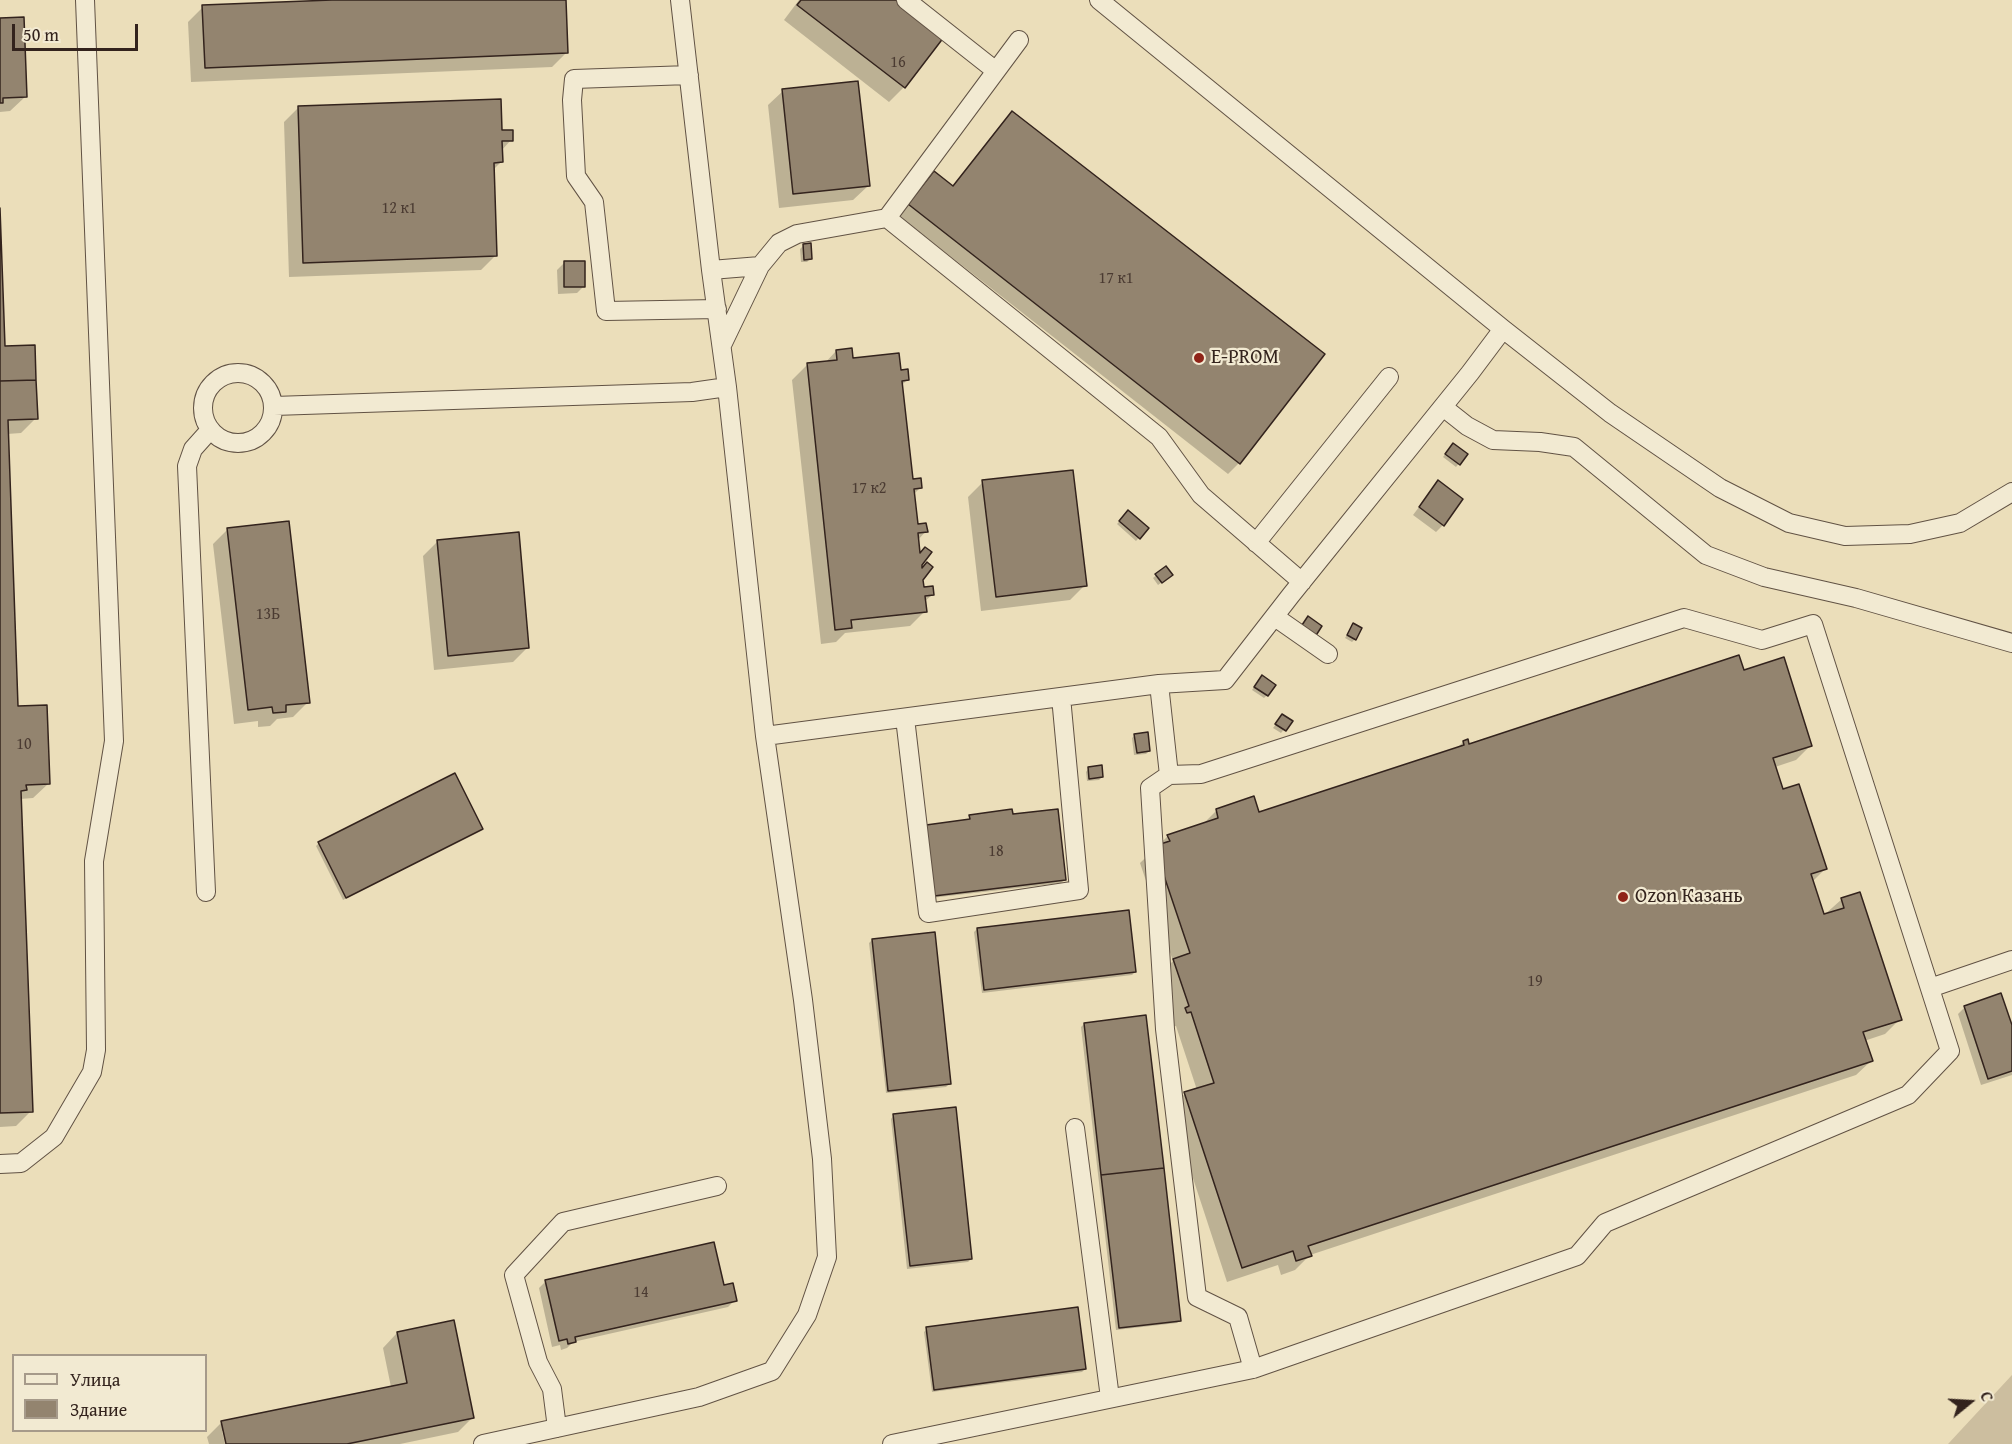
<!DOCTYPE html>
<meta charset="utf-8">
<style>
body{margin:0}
#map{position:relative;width:2012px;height:1444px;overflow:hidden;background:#ebdeba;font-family:"Gentium Book Plus",serif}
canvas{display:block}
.legend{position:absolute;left:12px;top:1354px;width:195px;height:78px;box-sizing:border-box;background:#f2ead2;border:2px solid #a69a8a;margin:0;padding:8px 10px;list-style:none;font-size:18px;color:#33231d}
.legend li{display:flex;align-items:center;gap:12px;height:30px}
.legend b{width:30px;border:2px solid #a69a8a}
.north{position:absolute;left:1940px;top:1372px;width:60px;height:60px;-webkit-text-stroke:4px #f2ead2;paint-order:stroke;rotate:72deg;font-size:16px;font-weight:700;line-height:24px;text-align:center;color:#33231d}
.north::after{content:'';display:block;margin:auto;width:21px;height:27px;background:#33231d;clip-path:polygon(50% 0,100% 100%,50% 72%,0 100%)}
.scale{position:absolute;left:12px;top:24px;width:126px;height:27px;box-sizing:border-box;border:3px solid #33231d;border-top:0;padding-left:8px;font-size:18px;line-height:21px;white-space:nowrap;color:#33231d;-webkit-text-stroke:4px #f2ead2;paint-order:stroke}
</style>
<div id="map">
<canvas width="2012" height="1444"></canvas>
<ul class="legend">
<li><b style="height:8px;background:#f2ead2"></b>Улица</li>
<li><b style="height:16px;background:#93846f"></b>Здание</li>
</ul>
<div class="north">С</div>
<div class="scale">50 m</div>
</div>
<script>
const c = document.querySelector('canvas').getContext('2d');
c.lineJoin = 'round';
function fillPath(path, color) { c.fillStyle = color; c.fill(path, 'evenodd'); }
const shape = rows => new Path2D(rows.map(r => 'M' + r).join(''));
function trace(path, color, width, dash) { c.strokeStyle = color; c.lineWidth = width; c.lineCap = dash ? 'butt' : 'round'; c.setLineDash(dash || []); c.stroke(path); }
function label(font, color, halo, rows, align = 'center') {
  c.font = font + ' "Gentium Book Plus",serif'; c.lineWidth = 4.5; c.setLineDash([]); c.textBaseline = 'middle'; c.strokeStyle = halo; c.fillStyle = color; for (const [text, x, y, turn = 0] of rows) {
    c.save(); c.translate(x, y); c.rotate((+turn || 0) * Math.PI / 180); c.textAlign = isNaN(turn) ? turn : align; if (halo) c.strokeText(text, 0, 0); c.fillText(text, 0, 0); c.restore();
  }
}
fillPath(shape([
 [2012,1375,2012,1444,1948,1444]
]), '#ccbe9f');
fillPath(shape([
 [369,0,564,0,567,52,552,67,191,82,188,22,203,7],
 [799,0,894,0,942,38,904,87,889,102,784,20],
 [0,20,25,97,10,111,0,112],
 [783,91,868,186,853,200,779,208,768,105],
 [299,107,500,132,511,140,501,151,501,162,493,170,496,255,481,270,289,277,284,122],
 [1012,113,1239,463,1228,474,899,216,934,173,952,187,1001,124],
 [803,246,810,259,807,262,801,262,800,249],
 [0,250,3,348,36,418,21,433,7,434,17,708,48,784,33,798,20,799,31,1111,16,1126,0,1127],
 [564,263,584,286,577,293,558,294,557,270],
 [836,351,852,360,900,372,907,380,901,386,911,481,920,488,913,495,916,525,926,531,918,540,923,589,933,594,924,602,925,611,910,626,845,633,836,642,821,644,792,380,807,365,825,363],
 [1450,448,1466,455,1456,467,1443,457],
 [983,482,1085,585,1070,600,981,611,968,497],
 [1438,482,1443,525,1436,532,1413,515],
 [1128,512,1147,529,1136,541,1117,524],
 [228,529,308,702,293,717,277,719,270,726,258,727,258,721,234,724,213,544],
 [438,541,528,647,513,662,434,670,423,556],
 [1165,568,1168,578,1158,585,1153,578],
 [1353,625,1355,639,1352,642,1345,638],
 [1743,672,1811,745,1796,760,1775,767,1782,791,1826,868,1812,882,1823,916,1842,899,1900,1019,1885,1034,1864,1041,1871,1061,1856,1075,1310,1255,1295,1270,1281,1275,1278,1265,1227,1282,1170,1108,1185,1094,1197,1090,1176,1026,1172,1027,1171,1024,1174,1020,1159,975,1173,961,1140,863,1168,836,1202,825,1216,811,1258,814,1455,750,1463,742,1468,746],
 [1259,680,1267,695,1264,698,1252,690],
 [1280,719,1291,721,1281,733,1273,728],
 [1135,735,1149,751,1146,754,1134,755,1132,738],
 [1089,768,1102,777,1099,780,1087,781,1086,772],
 [970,816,1012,816,1064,880,1061,883,931,898],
 [478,831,343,900,316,846,319,843],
 [977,929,1135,972,1132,975,982,993,974,932],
 [872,940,949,1084,946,1087,886,1093,869,943],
 [1965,1007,2012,1030,2012,1075,1981,1085,1958,1014],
 [1084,1024,1180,1320,1177,1323,1116,1330,1081,1027],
 [894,1115,971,1259,968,1262,907,1269,891,1119],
 [546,1281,723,1286,735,1300,728,1307,573,1342,567,1348,561,1350,560,1345,552,1347,539,1288],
 [927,1329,1085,1369,1082,1372,932,1392,924,1332],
 [397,1333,473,1417,458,1432,400,1444,228,1444,225,1431,222,1431,225,1444,209,1444,207,1437,222,1422,391,1387,383,1348]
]), '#0003');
const building = shape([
 [332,0,566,0,568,53,205,68,202,5,332,0],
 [801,0,896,0,944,37,905,88,797,5,801,0],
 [24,17,27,97,3,98,3,103,0,103,0,18,24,17],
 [858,81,870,186,793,194,782,89,858,81],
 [501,99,502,130,513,130,513,141,502,141,503,162,494,163,497,256,303,263,298,106,501,99],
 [1012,111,1325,354,1240,464,908,204,934,171,953,186,1012,111],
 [0,208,5,346,35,345,36,380,0,381,0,208],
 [811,243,812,259,804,260,803,244,811,243],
 [564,261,585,261,585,287,564,287,564,261],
 [852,348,853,358,899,353,901,370,908,369,909,380,902,381,913,479,921,478,922,488,914,489,918,524,926,523,928,532,918,533,920,553,925,547,932,552,922,565,922,568,927,562,933,567,923,580,924,587,933,586,934,595,925,596,927,612,851,620,852,628,835,630,807,363,837,360,836,350,852,348],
 [36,380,38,419,8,420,18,706,47,705,50,784,26,785,27,790,21,791,33,1112,0,1113,0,381,36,380],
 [1453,443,1468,454,1460,465,1445,454,1453,443],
 [1073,470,1087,586,996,597,982,480,1073,470],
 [1438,480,1463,499,1444,526,1419,507,1438,480],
 [1128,510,1149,528,1140,539,1119,521,1128,510],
 [289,521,310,703,286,705,286,712,273,713,272,707,248,710,227,528,289,521],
 [519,532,529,648,448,656,437,540,519,532],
 [1166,566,1173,575,1162,583,1155,574,1166,566],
 [1308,616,1322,626,1315,637,1300,628,1308,616],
 [1353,623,1362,628,1356,640,1347,635,1353,623],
 [1739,655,1744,670,1784,657,1812,746,1773,758,1783,789,1799,784,1827,869,1811,874,1824,914,1844,908,1841,898,1860,892,1902,1020,1863,1032,1873,1061,1308,1246,1312,1256,1296,1261,1293,1251,1242,1268,1184,1092,1214,1083,1191,1012,1187,1013,1185,1008,1189,1006,1173,959,1190,953,1154,846,1170,841,1167,835,1218,818,1216,809,1254,796,1259,812,1464,745,1463,741,1468,739,1469,744,1739,655],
 [1262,675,1276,685,1268,696,1254,687,1262,675],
 [1282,714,1293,721,1286,731,1275,724,1282,714],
 [1148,732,1150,751,1137,753,1134,734,1148,732],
 [1102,765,1103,777,1089,779,1088,767,1102,765],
 [455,773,483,829,346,898,318,842,455,773],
 [1012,809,1013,814,1058,809,1066,880,934,896,926,825,970,819,969,815,1012,809],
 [1129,910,1136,972,984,990,977,928,1129,910],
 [935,932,951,1084,888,1091,872,939,935,932],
 [2001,993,2012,1025,2012,1071,1988,1079,1964,1006,2001,993],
 [1146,1015,1164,1168,1101,1175,1084,1023,1146,1015],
 [956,1107,972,1259,910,1266,893,1114,956,1107],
 [1164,1168,1181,1321,1119,1328,1101,1175,1164,1168],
 [714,1242,724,1285,733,1283,737,1301,575,1337,576,1342,568,1344,567,1339,559,1341,545,1280,714,1242],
 [1078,1307,1086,1369,934,1390,926,1327,1078,1307],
 [454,1320,474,1418,347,1444,226,1444,221,1421,407,1383,397,1332,454,1320]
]);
fillPath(building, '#93846f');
trace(building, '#33231d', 1.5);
const minor = shape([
 [906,0,996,71],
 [1099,0,1503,329,1610,413,1720,488,1789,523,1845,536,1910,534,1960,523,2012,492],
 [689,75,574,79,572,100,576,176,594,202,606,311,717,309],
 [887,218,1159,437,1201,495,1302,582],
 [711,270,760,266,779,243,797,234,887,218,1019,40],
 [722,345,760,266],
 '203 408a35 35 0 1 1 70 0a35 35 0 1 1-70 0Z',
 [274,406,692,392,727,387],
 [1443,407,1467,426,1493,440,1540,442,1574,447,1706,555,1764,577,1856,598,2012,643],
 [1256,543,1389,377],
 [1275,617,1328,654],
 [1159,684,1169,775,1150,788,1165,1029,1197,1297,1238,1317,1253,1369,1577,1256,1605,1223,1908,1095,1950,1051,1813,624,1762,640,1684,618,1201,774,1169,775],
 [905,718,928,913,1079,890,1061,697],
 [765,736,1159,684,1225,680,1291,595,1470,373,1503,329],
 [206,892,187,466,193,449,210,430],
 [1930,988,2012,960],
 [1075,1128,1110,1398],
 [0,1164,21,1163,54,1137,92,1072,96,1050,94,861,114,741,85,0],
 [557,1428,552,1389,538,1362,514,1275,563,1222,717,1186],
 [483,1444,699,1397,772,1371,807,1315,827,1257,822,1159,803,1000,765,736,727,387,711,270,680,0],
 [892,1444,1253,1369]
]);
trace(minor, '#615244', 20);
trace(minor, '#f2ead2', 18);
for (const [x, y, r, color] of [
 [1199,358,6,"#8f2418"],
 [1623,897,6,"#8f2418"]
]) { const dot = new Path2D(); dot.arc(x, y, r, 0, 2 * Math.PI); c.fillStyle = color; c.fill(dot); trace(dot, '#f2ead2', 2); }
label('16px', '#4b3b32', null, [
 ["16",898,63],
 ["12 к1",399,209],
 ["17 к1",1116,279],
 ["17 к2",869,489],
 ["13Б",268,615],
 ["10",24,745],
 ["18",996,852],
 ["19",1535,982],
 ["14",641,1293]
]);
label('20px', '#33231d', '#f2ead2', [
 ["E-PROM",1211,358],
 ["Ozon Казань",1635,897]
], 'left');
</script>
